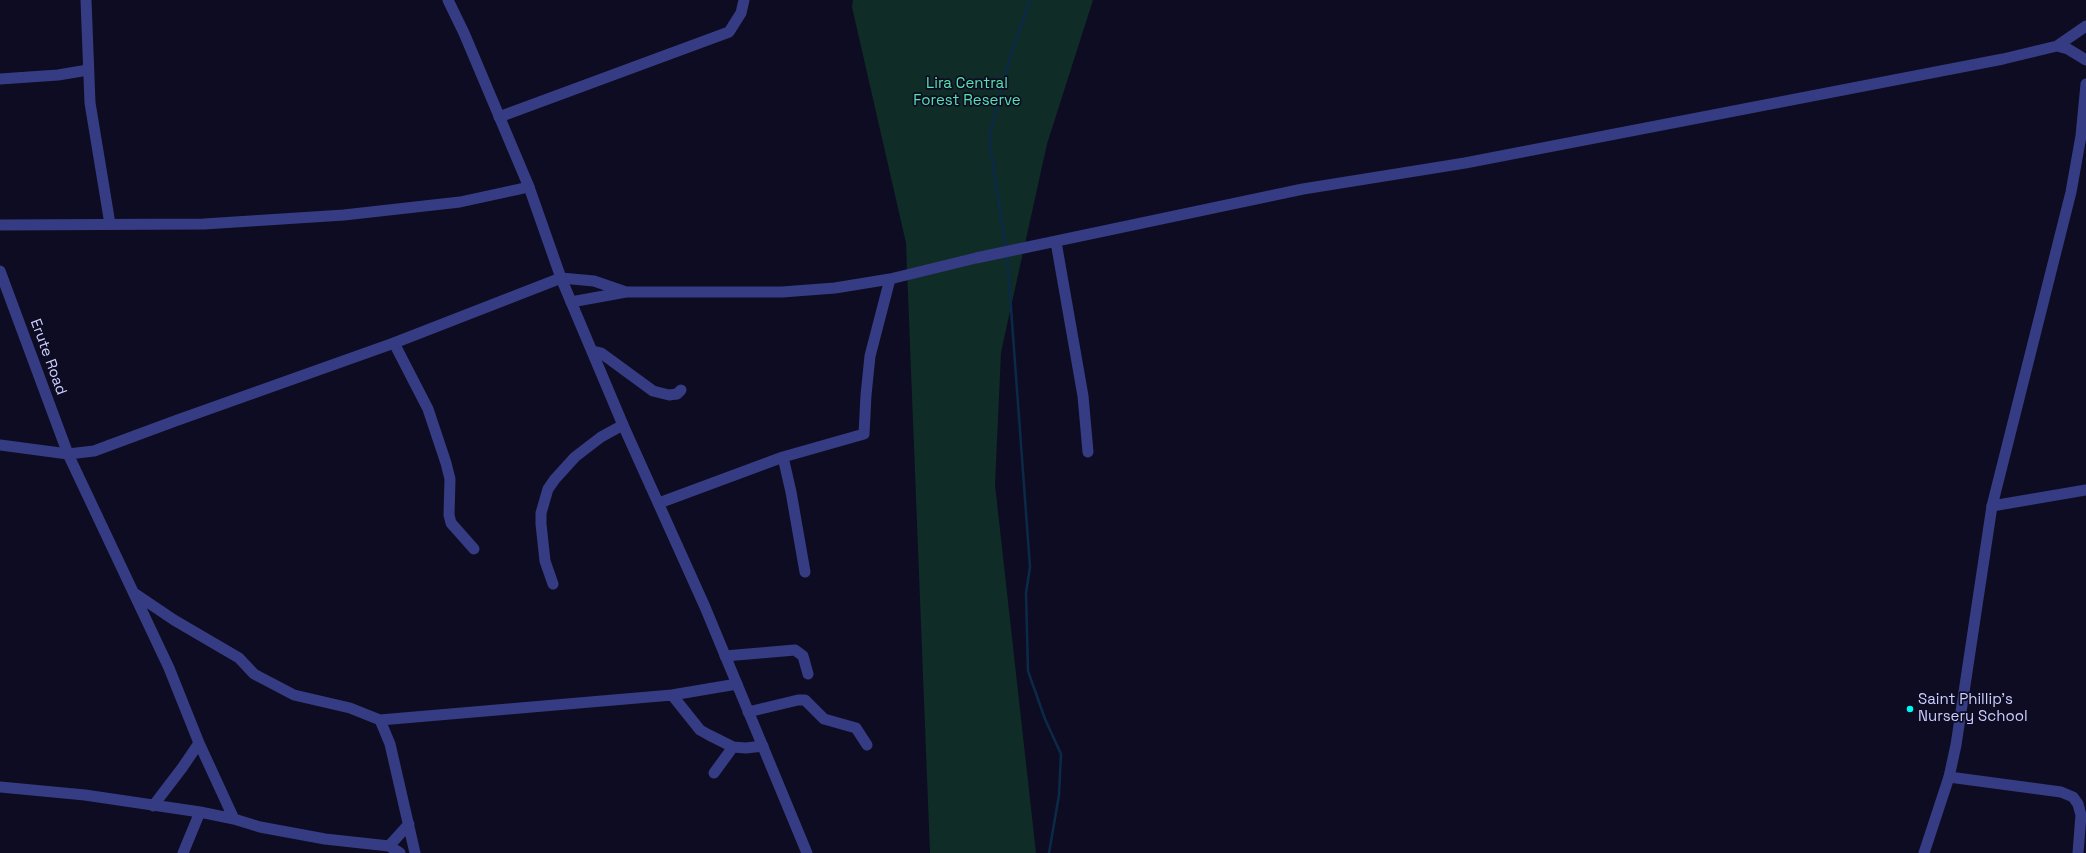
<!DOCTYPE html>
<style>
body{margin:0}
canvas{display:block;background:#0d0c22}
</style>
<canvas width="2086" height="853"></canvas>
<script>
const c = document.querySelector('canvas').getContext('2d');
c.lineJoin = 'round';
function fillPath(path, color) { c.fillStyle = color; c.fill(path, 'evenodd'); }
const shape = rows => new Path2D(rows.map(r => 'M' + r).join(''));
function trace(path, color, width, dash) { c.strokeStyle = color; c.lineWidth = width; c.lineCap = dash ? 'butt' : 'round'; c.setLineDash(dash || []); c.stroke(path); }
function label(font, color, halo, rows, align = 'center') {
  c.font = font + ' "Space Grotesk",sans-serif'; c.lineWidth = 3.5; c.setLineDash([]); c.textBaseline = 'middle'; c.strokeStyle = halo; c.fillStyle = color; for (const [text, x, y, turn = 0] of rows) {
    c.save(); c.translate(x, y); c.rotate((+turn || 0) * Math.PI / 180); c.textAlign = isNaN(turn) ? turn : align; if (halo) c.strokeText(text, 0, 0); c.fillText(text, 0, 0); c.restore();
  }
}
fillPath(shape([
 [853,0,1093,0,1047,144,1001,352,995,485,1036,853,930,853,906,243,852,7]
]), '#0f2c27');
trace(shape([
 [1006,249,989,138,1011,54,1030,0],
 [1007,254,1030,567,1026,593,1028,671,1045,719,1061,754,1059,795,1049,853]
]), '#0a2a48', 2.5);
trace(shape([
 [86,0,90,103,110,224],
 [2057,46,2068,49,2086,60],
 [0,79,58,75,88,70],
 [499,117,729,32,741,13,744,0],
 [0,225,204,224,344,215,460,202,529,187],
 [1056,242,1083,396,1088,452],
 [0,271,68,454,169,668,199,743,234,819],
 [561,278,594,281,626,292],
 [571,302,626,292,782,292,835,288,890,279,976,258,1303,189,1465,163,2003,59,2057,46,2086,26],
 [394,343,428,409,446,463,450,479,449,515,451,523,474,549],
 [593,351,601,353,608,358,653,391,669,395,677,394,681,390],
 [783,457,791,492,805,572],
 [659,503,783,457,864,434,866,395,870,356,890,279],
 [1992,506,2086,490],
 [553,584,545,561,541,524,541,513,548,489,555,479,575,457,601,437,623,425],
 [134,593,174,620,239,658,254,674,294,695,350,708,380,720,390,744,415,853],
 [725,656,795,650,803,656,808,674],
 [672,695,737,684],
 [748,712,798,700,805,700,824,719,856,728,867,745],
 [380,720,672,695,700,730,709,735,733,747,746,748,763,746],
 [714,773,733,747],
 [1949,777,2061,792,2073,797,2078,804,2081,815,2078,853],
 [0,787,85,795,200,812,234,819,260,827,325,839,389,846,400,853],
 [153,806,182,768,199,743],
 [389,846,409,824],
 [183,853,200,812]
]), '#353c83', 11);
trace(shape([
 [448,0,464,33,529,187,561,278,623,425,705,607,807,853],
 [0,445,68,454,94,451,175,421,394,343,561,278],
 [1924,853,1949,777,1956,745,1992,506,2071,192,2081,136,2086,84]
]), '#353c83', 11);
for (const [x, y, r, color] of [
 [1910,709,4,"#00f8f0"]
]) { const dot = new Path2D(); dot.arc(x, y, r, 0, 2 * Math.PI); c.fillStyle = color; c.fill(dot); trace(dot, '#0d0c22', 1.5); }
label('15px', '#54e4ad', '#0d0c22', [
 ["Lira Central",967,84],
 ["Forest Reserve",967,101]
]);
label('15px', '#cdceff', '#0d0c22', [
 ["Erute Road",48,357,70]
]);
label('15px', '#cdceff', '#0d0c22', [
 ["Saint Phillip's",1918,700],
 ["Nursery School",1918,717]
], 'left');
</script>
